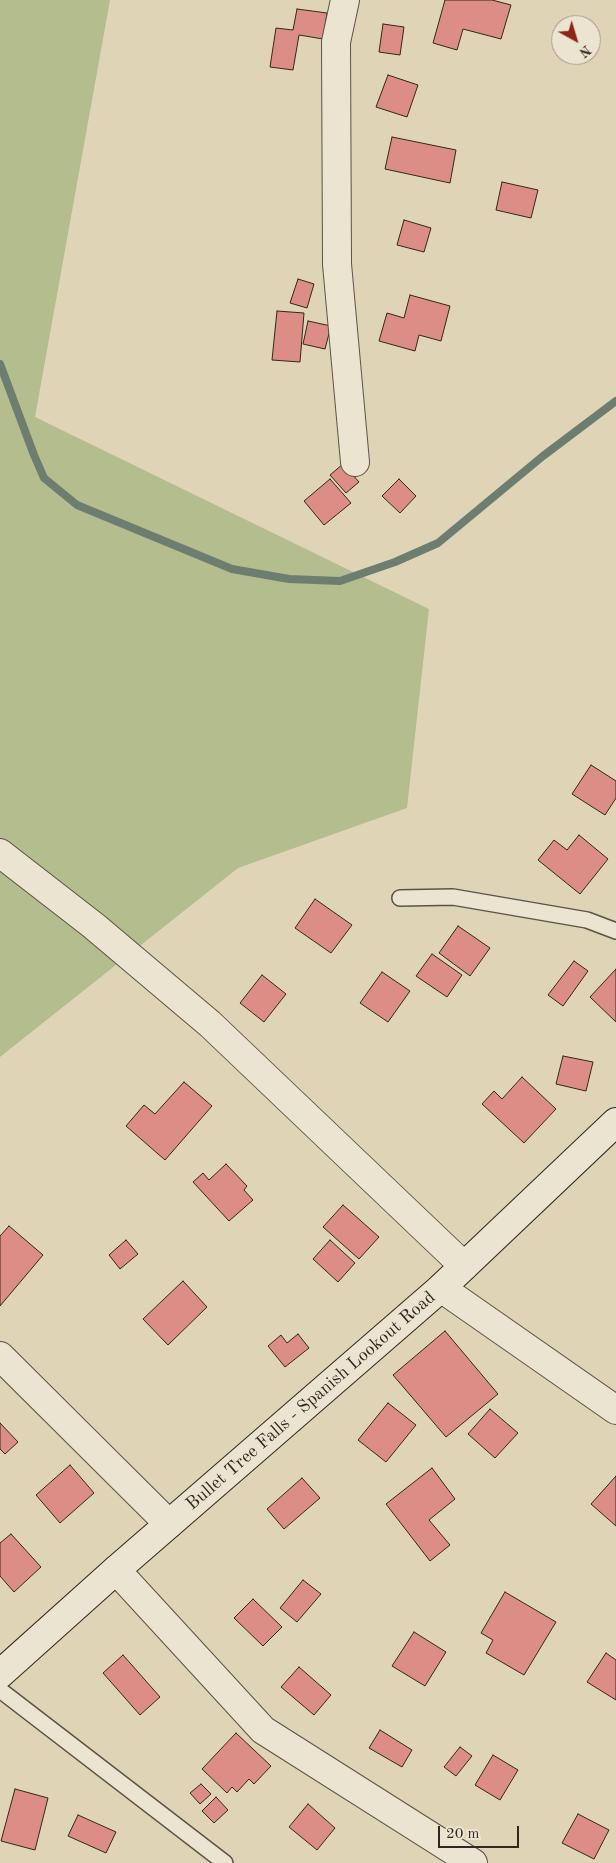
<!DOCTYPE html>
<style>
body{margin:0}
#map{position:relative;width:616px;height:1863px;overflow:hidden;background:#dfd5b6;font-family:"Old Standard TT",serif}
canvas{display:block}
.north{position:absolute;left:551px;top:15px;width:50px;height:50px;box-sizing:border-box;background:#eae4d0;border:1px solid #a19889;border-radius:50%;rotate:141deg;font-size:14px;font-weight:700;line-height:20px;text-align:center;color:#33261e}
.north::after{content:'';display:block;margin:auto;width:18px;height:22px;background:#8f2418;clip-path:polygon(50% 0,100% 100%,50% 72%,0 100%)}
.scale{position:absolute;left:438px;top:1826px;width:81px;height:22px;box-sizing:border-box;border:2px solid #33261e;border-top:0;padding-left:6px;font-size:15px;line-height:18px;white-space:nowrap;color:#33261e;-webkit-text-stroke:4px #eae4d0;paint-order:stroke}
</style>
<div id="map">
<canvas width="616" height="1863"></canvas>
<div class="north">N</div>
<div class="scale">20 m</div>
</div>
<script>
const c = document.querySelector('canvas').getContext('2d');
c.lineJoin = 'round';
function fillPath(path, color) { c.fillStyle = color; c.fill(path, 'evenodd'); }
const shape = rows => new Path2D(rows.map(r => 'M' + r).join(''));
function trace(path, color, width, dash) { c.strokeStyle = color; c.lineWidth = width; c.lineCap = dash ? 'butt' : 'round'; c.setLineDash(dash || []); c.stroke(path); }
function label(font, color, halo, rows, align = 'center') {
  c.font = font + ' "Old Standard TT",serif'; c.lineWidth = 4; c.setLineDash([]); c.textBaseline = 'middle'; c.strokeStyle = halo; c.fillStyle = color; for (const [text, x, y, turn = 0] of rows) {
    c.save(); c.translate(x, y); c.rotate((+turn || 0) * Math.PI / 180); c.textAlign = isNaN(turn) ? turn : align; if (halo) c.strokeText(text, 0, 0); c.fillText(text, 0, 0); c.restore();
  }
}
fillPath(shape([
 [0,0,110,0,35,417,429,609,407,808,238,868,0,1057]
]), '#b3bd8d');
trace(shape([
 [0,364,34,455,44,478,77,505,232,569,289,579,340,581,395,562,438,543,543,456,616,401]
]), '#6d7e71', 8);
const building = shape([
 [445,0,492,0,511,5,501,39,463,29,457,50,433,43,445,0],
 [297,9,327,13,323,39,299,35,293,70,270,67,276,28,293,30,297,9],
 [383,24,404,27,400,55,379,52,383,24],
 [388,75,418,85,407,117,376,107,388,75],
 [392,137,456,150,450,183,385,169,392,137],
 [502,182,538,190,531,218,496,210,502,182],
 [404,220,431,228,424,252,397,245,404,220],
 [298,279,314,284,307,308,290,303,298,279],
 [410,295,450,306,441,341,419,335,415,351,379,341,387,313,404,318,410,295],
 [277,311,304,313,300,362,272,360,277,311],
 [308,321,331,326,325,349,303,344,308,321],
 [343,464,359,482,346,493,330,475,343,464],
 [330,479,351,503,324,525,304,501,330,479],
 [399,479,416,496,400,513,382,496,399,479],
 [591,765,616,781,616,798,605,815,572,794,591,765],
 [579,835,608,859,580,894,538,860,554,840,567,850,579,835],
 [315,899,352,925,331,953,295,928,315,899],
 [458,926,490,948,470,976,439,953,458,926],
 [432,954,462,975,447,997,416,976,432,954],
 [574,961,588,971,563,1006,548,995,574,961],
 [616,969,616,1022,590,997,616,969],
 [382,972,410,991,388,1022,360,1003,382,972],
 [262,975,286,994,264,1022,240,1003,262,975],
 [563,1056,593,1062,586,1091,556,1084,563,1056],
 [522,1077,556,1109,524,1143,482,1104,494,1091,502,1099,522,1077],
 [184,1082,212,1106,165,1160,126,1126,144,1105,155,1114,184,1082],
 [226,1164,247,1186,244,1190,253,1200,229,1221,193,1182,203,1173,209,1180,226,1164],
 [343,1205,379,1237,359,1259,323,1227,343,1205],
 [9,1226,43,1255,0,1306,0,1236,9,1226],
 [126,1240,138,1254,120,1269,109,1255,126,1240],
 [330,1240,355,1263,338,1282,313,1259,330,1240],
 [183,1281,207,1307,168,1345,143,1319,183,1281],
 [445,1331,498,1394,446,1437,393,1375,445,1331],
 [298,1334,309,1348,285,1367,268,1346,281,1335,287,1343,298,1334],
 [388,1403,416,1425,386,1462,358,1440,388,1403],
 [490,1409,518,1433,495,1458,468,1434,490,1409],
 [0,1423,18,1442,5,1454,0,1449,0,1423],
 [70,1465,94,1493,60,1523,36,1495,70,1465],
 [432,1468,455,1499,429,1520,450,1545,430,1561,386,1504,432,1468],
 [616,1476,616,1526,591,1504,616,1476],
 [302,1478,320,1498,284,1529,267,1509,302,1478],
 [11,1534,41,1567,14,1592,0,1576,0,1543,11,1534],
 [303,1580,321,1594,297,1622,280,1608,303,1580],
 [505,1592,556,1622,524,1675,486,1653,493,1640,481,1633,505,1592],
 [253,1599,282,1627,263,1646,234,1618,253,1599],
 [414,1632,446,1652,425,1686,392,1666,414,1632],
 [606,1653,616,1660,616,1700,587,1682,606,1653],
 [123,1655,160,1697,140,1715,103,1673,123,1655],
 [299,1667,331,1695,314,1715,281,1687,299,1667],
 [380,1730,412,1750,402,1767,369,1748,380,1730],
 [236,1733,271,1766,254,1784,249,1779,237,1792,232,1787,227,1793,202,1769,236,1733],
 [460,1747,472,1756,456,1776,444,1767,460,1747],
 [493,1755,518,1770,500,1800,475,1785,493,1755],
 [201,1784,211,1794,200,1804,190,1793,201,1784],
 [15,1789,48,1798,35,1850,1,1841,15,1789],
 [216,1797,228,1810,214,1823,202,1811,216,1797],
 [308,1804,335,1828,317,1850,289,1827,308,1804],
 [578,1814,609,1830,594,1859,562,1843,578,1814],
 [78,1815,116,1832,106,1853,68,1836,78,1815]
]);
fillPath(building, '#dc8d85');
trace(building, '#33261e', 1);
const service = shape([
 [400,898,453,897,587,920,616,931],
 [0,1690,225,1863]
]);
const minor = shape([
 [345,0,336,42,337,264,355,462],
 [0,853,94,926,210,1024,464,1266],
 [441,1288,616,1410],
 [0,1356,169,1524],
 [116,1570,263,1730,473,1863]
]);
const secondary = shape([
 [0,1674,116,1570,441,1288,616,1122]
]);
trace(service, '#5e5244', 18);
trace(minor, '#5e5244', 30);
trace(secondary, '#33261e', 30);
trace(service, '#eae4d0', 15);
trace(minor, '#eae4d0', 28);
trace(secondary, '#eae4d0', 28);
label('18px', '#33261e', '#eae4d0', [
 ["Bullet Tree Falls - Spanish Lookout Road",311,1401,-41]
]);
</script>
